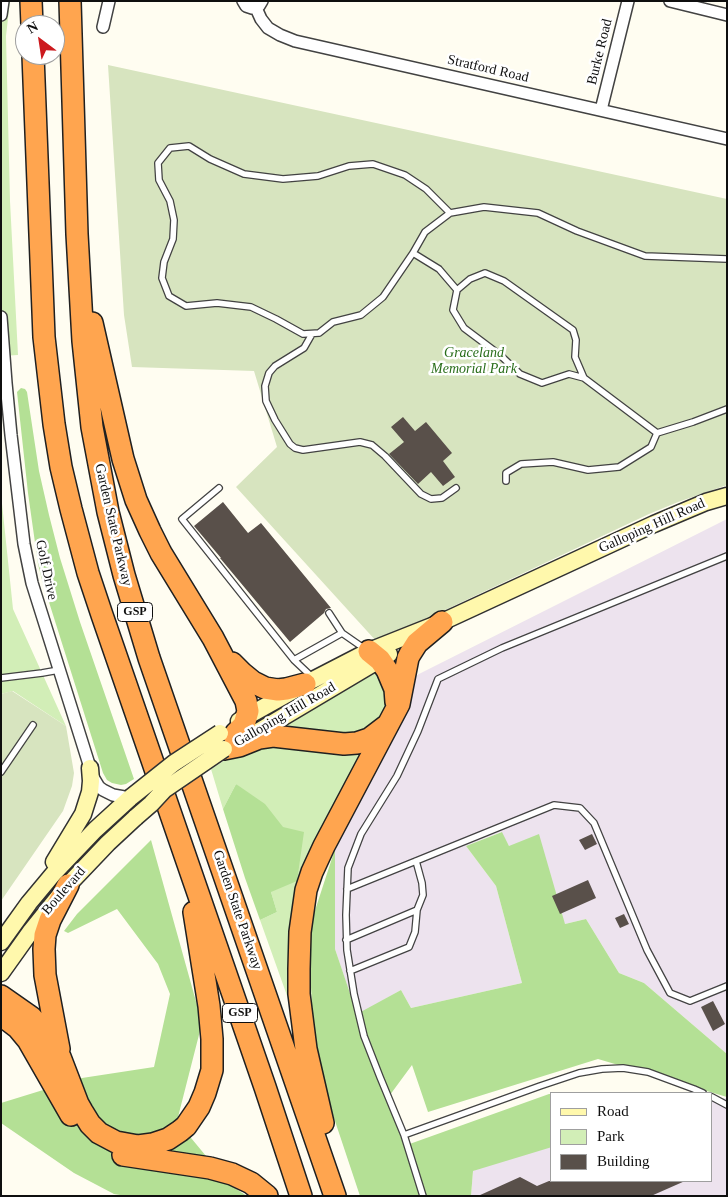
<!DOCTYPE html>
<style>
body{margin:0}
#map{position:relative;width:728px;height:1197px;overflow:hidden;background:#fffdf1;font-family:"Times New Roman",serif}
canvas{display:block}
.frame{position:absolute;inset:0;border:2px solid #0f0f0f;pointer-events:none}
.legend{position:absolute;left:550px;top:1092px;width:162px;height:90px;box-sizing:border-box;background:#fff;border:1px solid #9f9f9f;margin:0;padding:6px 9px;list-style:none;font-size:15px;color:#0f0f0f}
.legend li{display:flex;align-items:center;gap:10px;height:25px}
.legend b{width:25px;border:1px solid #9f9f9f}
.north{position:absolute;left:15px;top:15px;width:50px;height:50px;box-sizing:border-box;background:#fff;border:1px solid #9f9f9f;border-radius:50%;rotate:329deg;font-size:14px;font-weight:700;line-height:20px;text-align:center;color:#0f0f0f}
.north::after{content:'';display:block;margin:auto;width:18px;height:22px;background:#cc1a1e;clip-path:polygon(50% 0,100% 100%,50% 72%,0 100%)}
</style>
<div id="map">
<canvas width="728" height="1197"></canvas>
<div class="frame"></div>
<ul class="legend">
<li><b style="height:6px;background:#fff8ac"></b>Road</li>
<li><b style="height:14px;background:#d2eeb7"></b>Park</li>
<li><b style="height:14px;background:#59504a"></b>Building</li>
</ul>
<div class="north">N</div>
</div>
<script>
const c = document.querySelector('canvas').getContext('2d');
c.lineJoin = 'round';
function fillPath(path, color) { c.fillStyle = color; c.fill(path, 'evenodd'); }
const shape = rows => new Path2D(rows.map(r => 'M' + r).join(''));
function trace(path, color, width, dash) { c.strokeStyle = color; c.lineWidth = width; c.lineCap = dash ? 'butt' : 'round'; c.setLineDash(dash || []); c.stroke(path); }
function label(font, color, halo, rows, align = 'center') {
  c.font = font + ' "Times New Roman",serif'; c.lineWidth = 5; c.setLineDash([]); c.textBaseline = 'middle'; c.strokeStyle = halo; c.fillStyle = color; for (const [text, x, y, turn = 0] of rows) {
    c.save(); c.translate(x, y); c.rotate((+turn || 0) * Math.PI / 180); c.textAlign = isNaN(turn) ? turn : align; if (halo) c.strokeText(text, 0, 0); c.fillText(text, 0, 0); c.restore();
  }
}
fillPath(shape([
 [727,519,727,1054,644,983,619,973,586,919,565,924,509,846,501,832,466,846,496,886,522,983,411,1008,401,990,357,1015,335,949,335,849,415,676],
 [727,1098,727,1196,471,1196,473,1171,552,1138,552,1181,712,1181,712,1099]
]), '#ede3ee');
fillPath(shape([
 [1,1,10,1,6,36,10,201,18,355,1,356],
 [1,494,13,609,66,726,13,691,1,694],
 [376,670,385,689,387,704,383,718,367,735,284,730,285,725],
 [268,741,366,751,308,860,290,1004,260,920,277,912,271,892,285,830,236,784,223,809,211,769,245,747]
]), '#d2eeb7');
fillPath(shape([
 [21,388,25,389,27,392,39,471,49,515,60,558,80,622,134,779,126,784,121,785,112,783,107,780,103,773,42,580,38,564,28,493,17,392],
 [236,784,265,804,283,827,304,832,297,881,271,892,277,912,260,920,245,878,223,809],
 [502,832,509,846,539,834,565,924,586,919,619,973,644,983,727,1054,727,1097,598,1059,428,1112,412,1065,387,1099,404,1146,549,1094,552,1094,552,1147,473,1171,471,1196,360,1196,315,1061,308,932,335,849,335,949,357,1014,401,990,411,1008,522,983,496,886,466,846],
 [151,840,202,1023,177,1121,230,1185,247,1196,126,1196,114,1194,74,1173,1,1123,1,1103,82,1078,154,1067,170,994,158,964,117,909,68,933,64,931,77,914]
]), '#b4e095');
fillPath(shape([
 [108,65,727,199,727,485,678,502,649,514,377,642,236,487,277,447,254,371,132,367,124,315],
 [12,691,66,726,74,773,72,786,63,811,1,901,1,694]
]), '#d7e4bf');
fillPath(shape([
 [403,417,415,431,426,422,452,453,443,461,455,477,443,486,431,472,418,484,389,454,404,442,391,427],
 [223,502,248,533,261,523,331,608,326,609,324,613,290,642,220,558,221,558,194,526],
 [592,834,597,844,585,850,579,840],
 [588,880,596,898,560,914,552,896],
 [624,914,629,924,620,928,615,918],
 [713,1001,725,1024,713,1031,701,1007],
 [520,1177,537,1186,549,1181,685,1181,651,1196,478,1196]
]), '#59504a');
const service = shape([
 [450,213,426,189,405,175,373,164,349,166,318,176,283,179,244,174,210,159,189,146,170,148,158,163,159,180,170,201,174,220,173,239,164,262,162,278,169,296,186,306,217,303,251,307,276,319,303,334,319,333,333,322,361,315,383,297,413,253,425,232,450,213,484,207,538,213,577,231,645,256,727,259],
 [413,253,439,269,457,290,453,310,464,328,500,355,520,374,542,383,569,374,584,378,657,433,651,447,619,467,588,470,553,462,521,464,506,473,506,481],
 [457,290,470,279,485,273,504,281,573,330,576,340,575,357,584,378],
 [312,334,304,348,275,366,269,373,265,386,266,401,275,420,290,444,295,448,303,450,360,442,372,445,385,456,421,494,431,499,442,498,456,488],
 [657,433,693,422,727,409],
 [219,488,182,519,294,660,342,633],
 [329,613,342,633,365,649],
 [294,660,312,677],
 [1,678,42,673,59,670],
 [1,772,33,725],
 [347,889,554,805,580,808,594,823,647,950,670,993,690,1001,727,986],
 [346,940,417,910,423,895,422,883,416,861],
 [350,971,409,947,415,932,417,910],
 [712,1097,727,1105],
 [404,1135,540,1086,579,1073,602,1069,623,1068,648,1072,694,1089,703,1093],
 [423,1196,404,1135,380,1077,364,1036,354,994,347,950,346,915,348,868,361,834,397,776,418,731,438,679,502,648,727,556]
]);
const minor = shape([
 [243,1,246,6,252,8,259,6,262,1],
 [670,1,727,15],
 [256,8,261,19,268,28,280,35,295,41,727,139],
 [1,15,3,1],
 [103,27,109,1],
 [601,110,628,1],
 [1,317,6,383,11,435,24,544,32,583,93,777,99,787,103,790,113,795,130,798]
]);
const secondary = shape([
 [239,721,305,684,369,651,442,622,654,524,706,502,727,496],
 [251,736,389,654],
 [54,862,83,814,90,792,91,781,90,768],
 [1,942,29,903,54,873,95,830,130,798],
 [1,973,31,931,68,885,108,843,136,817]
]);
const motorway = shape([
 [31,1,32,25],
 [70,1,77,234,83,341,92,427,108,512,124,575,149,658,335,1196],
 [33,55,44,337,54,424,61,467,71,509,88,573,102,615,265,1087,301,1196],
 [92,323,123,459,136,500,150,531,161,553,213,638,246,701,248,711,244,725,236,733,224,749],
 [369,651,380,660,387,670,395,689,396,702],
 [232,663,242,673,253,682,265,688,278,690,286,689,305,684],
 [224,749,239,746,259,738,273,736,344,744,357,743,369,739,386,726],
 [1,996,31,1017,45,1033,60,1057,78,1104,82,1111,90,1124,99,1133,116,1142,138,1146,153,1144,168,1139,180,1131,186,1126,199,1107,205,1093,212,1070,212,1039,209,1006,194,912],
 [1,1015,18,1028,28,1040,71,1115],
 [59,1049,45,975,44,949,45,935,50,920,68,885],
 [323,1123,306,1049,299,994,299,969,300,932,306,890,312,872,324,846,399,704,408,658,410,654,417,643,442,622],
 [123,1155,210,1168,232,1174,251,1183,267,1196]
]);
trace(service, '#424242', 8);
trace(minor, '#424242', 14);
trace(secondary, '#313131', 19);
trace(motorway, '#202020', 24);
trace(service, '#fff', 5.5);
trace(minor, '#fff', 11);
trace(secondary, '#fff8ac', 16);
trace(motorway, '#ffa54f', 21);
const secondaryBridge = shape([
 [130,798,174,763,220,733],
 [136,817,151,804,164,790,224,749]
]);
trace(secondaryBridge, '#313131', 19, []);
trace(secondaryBridge, '#fff8ac', 16);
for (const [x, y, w] of [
 [135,612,35],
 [240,1013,35]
]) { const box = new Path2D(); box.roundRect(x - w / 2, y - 9.5, w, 19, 4); c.fillStyle = '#fff'; c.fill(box); trace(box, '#0f0f0f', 1); }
label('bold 12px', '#0f0f0f', null, [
 ["GSP",135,612],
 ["GSP",240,1013]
]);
label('14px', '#0f0f0f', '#fff', [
 ["Burke Road",600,52,-76],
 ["Stratford Road",488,69,13],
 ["Garden State Parkway",113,525,77],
 ["Galloping Hill Road",652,526,-24],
 ["Golf Drive",46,570,78],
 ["Galloping Hill Road",285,715,-30],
 ["Boulevard",64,891,-49],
 ["Garden State Parkway",237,910,71]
]);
label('italic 14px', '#286d19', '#fff', [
 ["Graceland",474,353],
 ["Memorial Park",474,369]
]);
</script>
